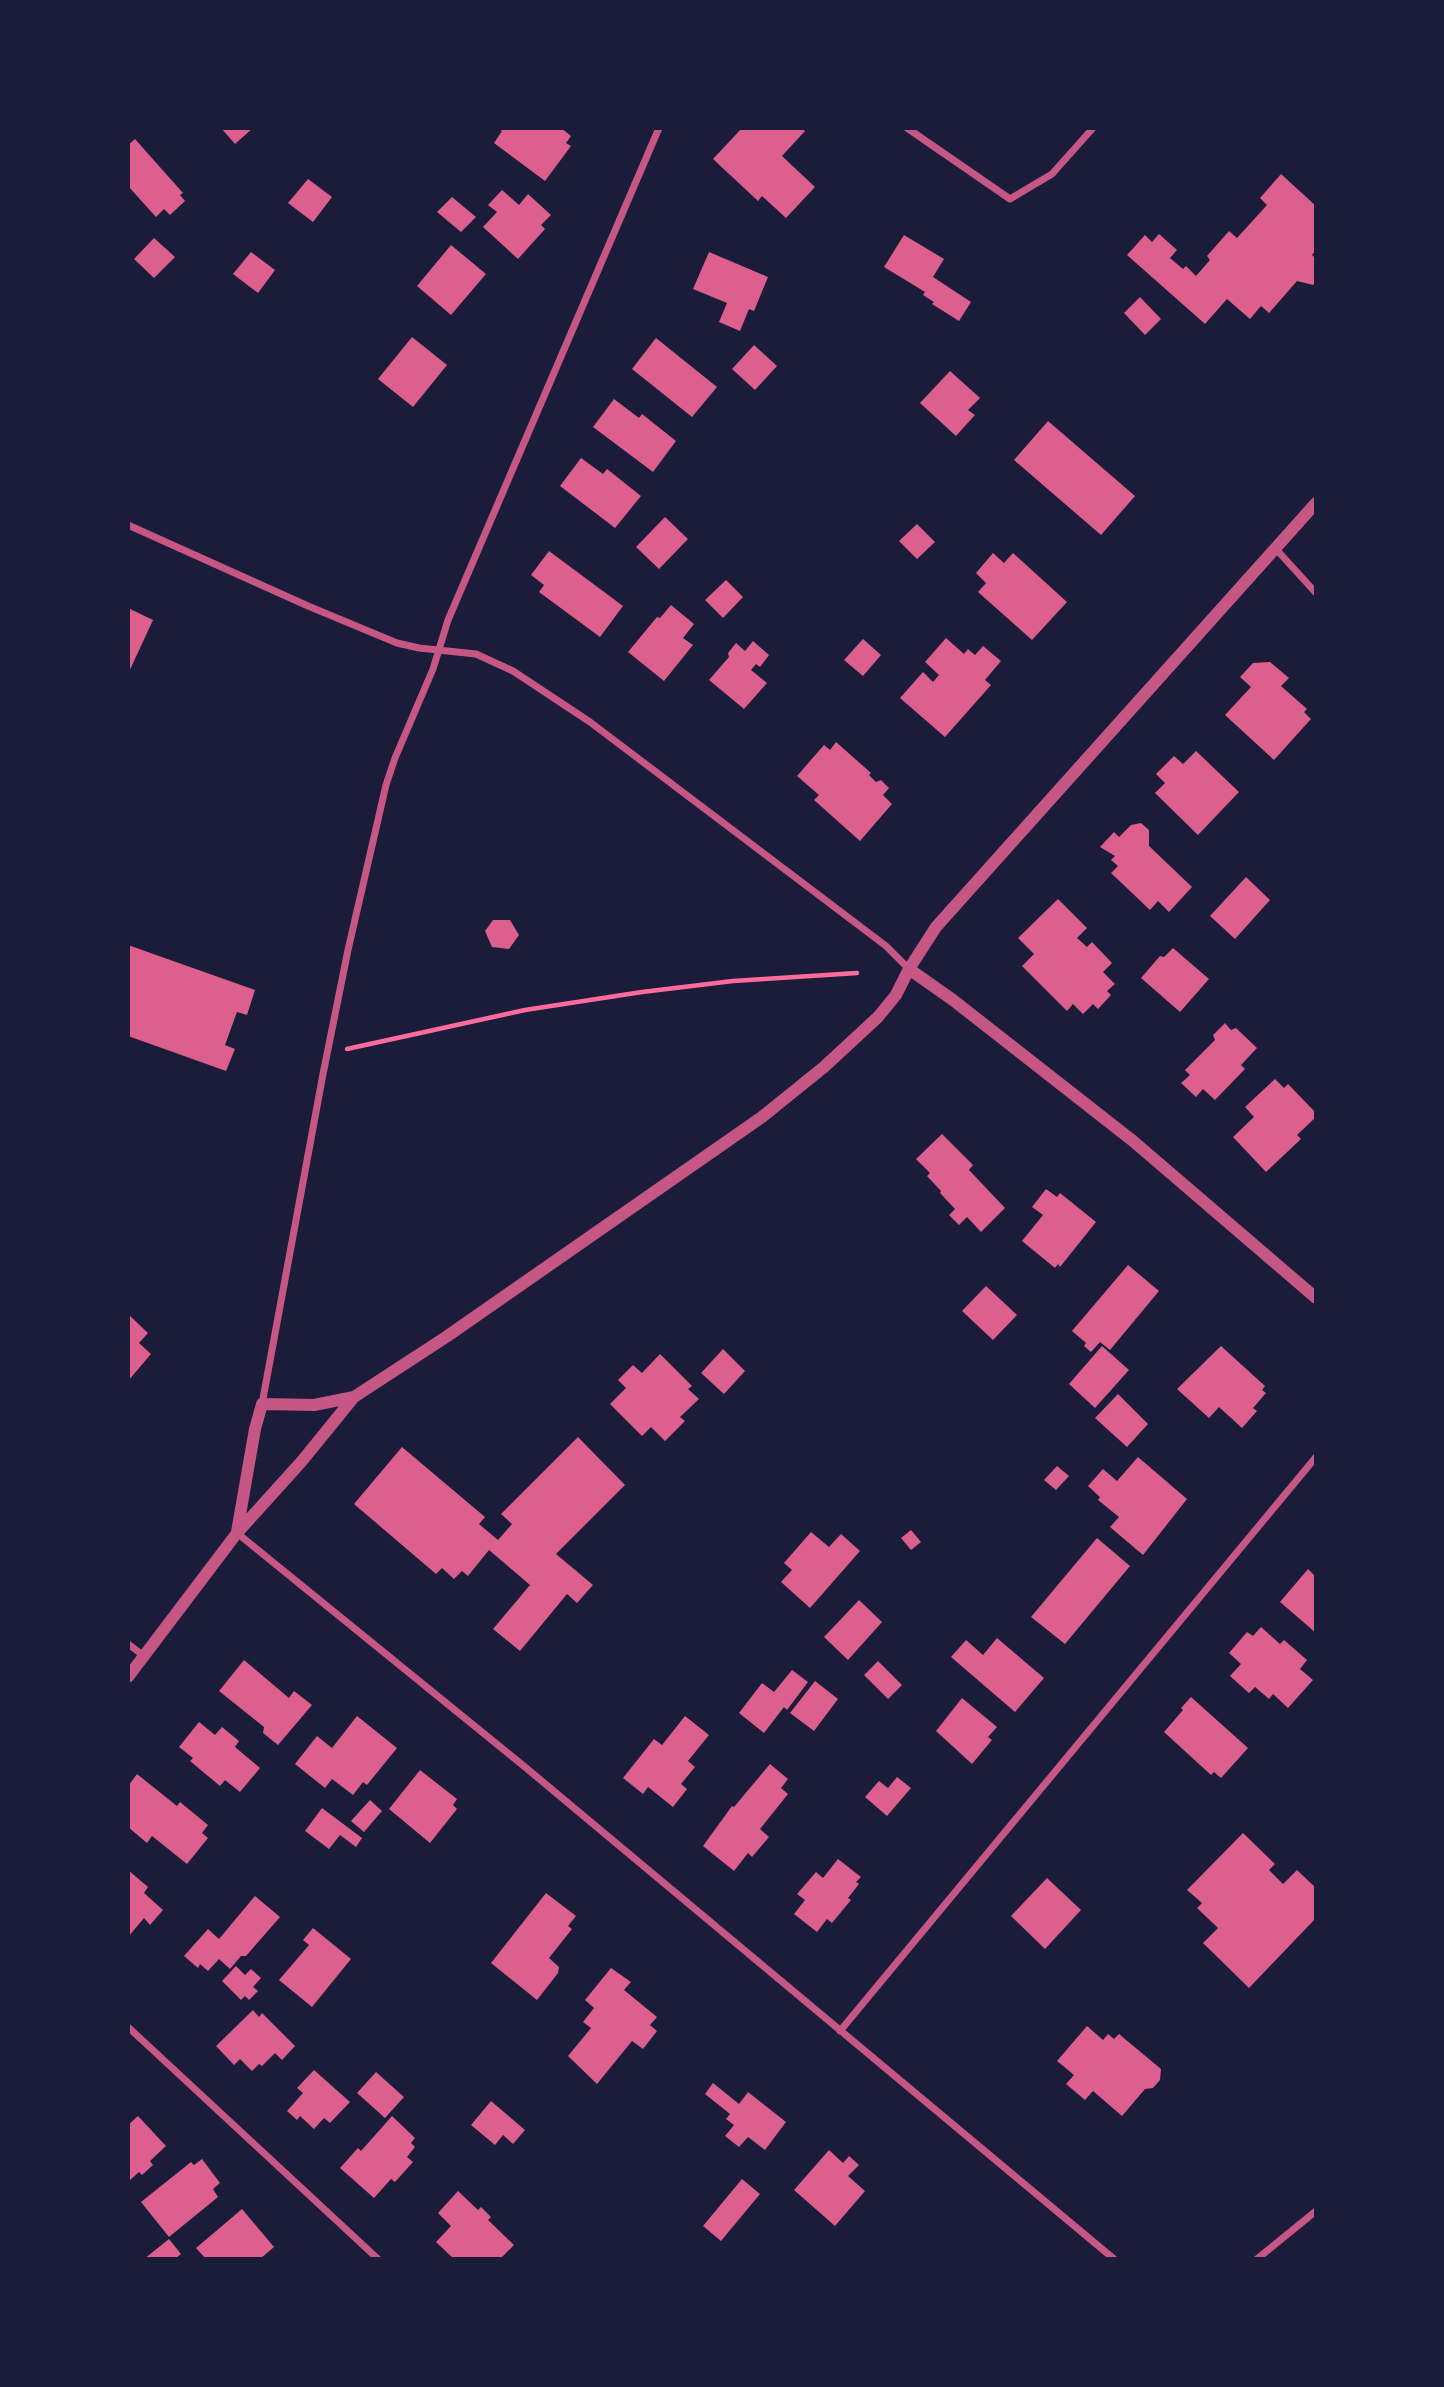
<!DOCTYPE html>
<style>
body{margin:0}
#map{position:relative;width:1444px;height:2387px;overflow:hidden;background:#1b1b3a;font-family:"Nunito Sans",sans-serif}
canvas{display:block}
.frame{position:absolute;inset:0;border:130px solid #1b1b3a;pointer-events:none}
</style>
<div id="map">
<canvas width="1444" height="2387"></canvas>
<div class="frame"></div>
</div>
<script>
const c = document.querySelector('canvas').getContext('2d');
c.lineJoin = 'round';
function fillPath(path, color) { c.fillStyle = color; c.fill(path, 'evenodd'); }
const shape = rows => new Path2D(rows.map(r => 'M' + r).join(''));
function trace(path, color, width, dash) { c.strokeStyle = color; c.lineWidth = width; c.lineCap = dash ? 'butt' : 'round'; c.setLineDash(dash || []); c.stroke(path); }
fillPath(shape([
 [221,128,253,128,235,144],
 [497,128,545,128,548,130,550,128,561,128,571,136,566,143,571,146,545,181,494,143,502,131],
 [742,128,801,128,805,131,782,156,815,187,786,218,762,196,758,201,713,159],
 [135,139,183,193,180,195,185,201,170,215,164,209,156,217,128,186,128,145],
 [1281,174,1316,206,1316,250,1312,255,1316,259,1316,281,1313,285,1297,281,1269,313,1261,306,1250,319,1227,299,1205,324,1127,255,1145,235,1152,242,1159,234,1177,250,1170,258,1183,269,1186,266,1196,276,1210,260,1207,256,1229,231,1237,238,1267,205,1260,198],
 [308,179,332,197,313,222,288,203],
 [502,190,519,205,528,194,551,215,541,225,545,229,518,259,483,227,497,212,488,205],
 [452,197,476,217,461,232,437,212],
 [904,235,944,259,933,277,971,302,959,321,932,304,934,302,923,295,925,292,884,267],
 [154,238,175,257,154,278,134,259],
 [451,245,486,274,451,315,417,286],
 [251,252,275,270,258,293,233,274],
 [709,252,768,277,754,311,749,309,740,331,719,322,727,303,693,289],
 [1140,297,1161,319,1145,335,1124,313],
 [412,337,447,365,413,407,378,379],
 [656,338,717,387,692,417,632,369],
 [754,345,777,366,755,390,732,369],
 [950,371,980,398,968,410,975,415,956,436,920,403],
 [614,399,639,418,642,414,676,441,653,472,593,427],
 [1048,421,1135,496,1101,535,1014,460],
 [581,458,603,474,607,469,641,496,615,528,560,486],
 [665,517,688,539,659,569,636,547],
 [917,524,935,542,917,559,899,541],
 [549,551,623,606,600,637,539,592,544,585,531,575],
 [993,553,1004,563,1013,553,1067,602,1032,640,978,592,986,583,976,573],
 [726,580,743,597,723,618,705,600],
 [671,605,694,624,683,638,693,645,664,681,628,652,657,617,660,618],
 [128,608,153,620,128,674],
 [946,638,964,654,968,649,975,655,983,646,1001,661,985,680,991,685,945,737,900,698,923,672,933,682,939,675,925,662],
 [863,639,881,655,863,676,844,660],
 [753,641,769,655,760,667,756,664,751,670,767,683,744,709,709,680,729,657,728,653,736,643,745,651],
 [1270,662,1289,678,1281,686,1307,709,1304,712,1311,719,1274,760,1225,715,1251,687,1240,677,1253,663],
 [836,742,871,773,869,775,876,782,881,780,889,788,883,795,892,804,860,841,814,800,819,795,797,776,824,745,830,750],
 [1196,751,1239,792,1198,835,1155,793,1165,783,1156,774,1174,756,1183,764],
 [1141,823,1149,830,1149,846,1192,887,1169,912,1158,901,1150,910,1111,873,1118,866,1111,860,1115,856,1100,847,1114,832,1119,837,1131,825],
 [1246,877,1270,900,1235,939,1210,916],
 [1058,899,1087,928,1077,938,1087,947,1092,942,1112,963,1103,972,1115,984,1107,991,1111,995,1098,1009,1093,1004,1083,1014,1073,1004,1067,1011,1022,966,1034,954,1018,938],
 [493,920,510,920,519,935,509,949,492,947,485,931],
 [128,945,255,990,247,1015,237,1012,225,1045,235,1049,226,1071,128,1036],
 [1173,948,1209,979,1180,1012,1141,978,1160,956,1164,957],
 [1225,1023,1231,1030,1236,1028,1257,1048,1241,1065,1245,1069,1215,1100,1203,1089,1196,1097,1181,1083,1190,1075,1185,1070,1215,1040,1213,1035],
 [1275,1079,1284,1088,1288,1084,1316,1113,1316,1117,1297,1135,1301,1139,1266,1172,1233,1137,1254,1117,1245,1107],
 [942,1134,973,1165,969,1170,1005,1208,981,1232,967,1217,959,1225,949,1215,955,1209,940,1193,941,1191,927,1176,930,1173,916,1159],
 [1046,1189,1057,1197,1060,1193,1096,1222,1060,1267,1058,1264,1055,1268,1022,1241,1043,1215,1032,1207],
 [1128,1265,1159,1291,1110,1350,1100,1342,1091,1352,1084,1346,1086,1343,1072,1331],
 [986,1286,1017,1315,993,1340,962,1311],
 [128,1314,148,1333,139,1343,151,1354,128,1381],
 [1102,1346,1129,1370,1095,1408,1069,1384],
 [1221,1346,1265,1386,1262,1390,1266,1393,1253,1408,1257,1411,1242,1428,1219,1407,1209,1418,1177,1389],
 [723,1349,745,1371,724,1394,701,1373],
 [660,1354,692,1386,688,1389,699,1399,680,1417,685,1421,665,1441,651,1427,642,1436,610,1404,626,1388,618,1380,633,1365,642,1373],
 [1118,1394,1148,1424,1127,1447,1095,1418],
 [578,1437,625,1485,556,1554,593,1585,577,1603,567,1594,520,1651,493,1629,530,1585,489,1550,468,1576,462,1571,454,1579,442,1568,436,1574,354,1504,402,1447,485,1517,479,1524,498,1540,512,1524,501,1514],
 [1138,1457,1187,1499,1143,1555,1110,1527,1119,1517,1098,1500,1100,1497,1088,1486,1103,1469,1117,1481],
 [1057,1466,1069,1476,1056,1490,1044,1480],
 [911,1530,921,1542,911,1550,901,1538],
 [811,1532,829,1547,841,1534,860,1551,810,1608,781,1582,792,1570,784,1563],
 [1097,1538,1130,1566,1065,1644,1031,1617],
 [1308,1569,1316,1577,1316,1633,1280,1602],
 [859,1600,882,1622,848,1660,824,1637],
 [1261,1627,1280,1644,1284,1640,1307,1660,1300,1669,1313,1680,1288,1708,1273,1694,1269,1699,1255,1687,1249,1693,1230,1676,1241,1664,1229,1653,1247,1632,1253,1636],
 [997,1638,1044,1678,1015,1712,951,1657,966,1640,983,1655],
 [244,1660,289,1698,294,1691,312,1705,278,1745,263,1733,264,1727,219,1691],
 [878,1661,902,1685,888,1699,864,1675],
 [792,1670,808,1682,787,1710,784,1707,764,1733,739,1713,762,1683,774,1692],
 [815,1681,838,1699,814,1731,790,1713],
 [1191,1697,1248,1748,1221,1778,1214,1772,1211,1775,1164,1732,1183,1710,1181,1708],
 [962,1698,997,1727,988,1737,992,1740,972,1764,936,1731],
 [357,1716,397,1748,367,1785,363,1782,353,1795,332,1779,325,1788,295,1764,317,1736,332,1748],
 [685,1716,709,1735,688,1761,695,1767,681,1784,687,1789,673,1807,648,1787,643,1794,623,1778,654,1739,662,1745],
 [199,1722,215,1735,222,1727,239,1741,235,1747,260,1768,240,1792,225,1780,220,1786,190,1761,193,1758,179,1747],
 [770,1764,788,1779,781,1788,788,1794,760,1829,769,1837,752,1857,748,1853,734,1871,703,1846,732,1806,734,1807],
 [420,1770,457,1799,453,1805,457,1809,430,1843,389,1809],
 [137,1774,177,1806,180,1802,208,1825,202,1833,208,1838,187,1864,152,1836,147,1843,128,1827,128,1786],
 [897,1777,911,1788,887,1816,865,1797,879,1781,888,1788],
 [370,1800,382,1811,364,1832,351,1821],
 [322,1808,362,1838,356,1847,340,1835,329,1849,305,1831],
 [1243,1833,1275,1864,1269,1870,1283,1884,1297,1870,1316,1888,1316,1918,1249,1988,1203,1943,1218,1928,1197,1908,1202,1903,1187,1890],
 [838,1859,861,1877,856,1882,859,1884,848,1898,851,1900,832,1923,827,1919,817,1932,794,1914,805,1900,797,1894,816,1872,823,1878],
 [128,1870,148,1887,144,1893,163,1910,150,1925,144,1918,128,1937],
 [1047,1878,1081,1910,1045,1949,1011,1916],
 [546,1893,576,1916,568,1926,572,1929,549,1958,559,1967,558,1973,537,2000,491,1963],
 [255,1896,280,1917,246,1956,241,1956,230,1969,219,1959,208,1971,200,1964,198,1968,184,1956,208,1929,219,1939],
 [313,1928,351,1959,312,2007,279,1980,309,1945,303,1940],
 [236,1966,245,1975,251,1969,261,1978,253,1987,258,1991,249,2000,245,1996,241,2000,222,1981],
 [611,1968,631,1982,624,1990,657,2017,650,2025,657,2031,643,2049,632,2041,597,2084,568,2056,591,2028,583,2022,594,2008,585,2000],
 [253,2010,259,2017,262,2013,295,2046,282,2060,275,2053,262,2066,259,2064,252,2071,240,2059,234,2065,216,2046],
 [1087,2026,1103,2040,1108,2034,1114,2039,1119,2034,1161,2069,1160,2080,1153,2088,1145,2089,1122,2116,1093,2091,1085,2100,1066,2084,1074,2075,1057,2061],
 [314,2070,350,2102,330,2123,324,2118,314,2129,300,2116,297,2120,287,2111,303,2093,297,2088],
 [376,2072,404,2097,385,2118,357,2093],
 [713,2083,739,2104,748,2092,786,2122,765,2150,748,2137,739,2147,725,2136,734,2125,726,2119,730,2114,705,2094],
 [491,2101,525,2130,513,2144,503,2135,495,2145,471,2125],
 [138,2116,166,2146,150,2161,153,2165,142,2175,139,2172,128,2182,128,2125],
 [392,2116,415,2138,411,2143,415,2147,407,2157,413,2162,395,2182,391,2179,374,2198,340,2168,358,2148,361,2151],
 [829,2150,843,2163,849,2156,859,2165,848,2176,865,2191,835,2226,794,2190],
 [202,2159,220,2183,213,2189,218,2197,169,2237,141,2202,191,2162,194,2165],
 [742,2179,760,2194,721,2241,703,2226],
 [458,2191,478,2210,481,2207,491,2217,488,2220,514,2245,500,2259,454,2259,436,2242,451,2226,438,2213],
 [242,2209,274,2247,260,2259,206,2259,196,2248],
 [169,2239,181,2254,175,2259,144,2259]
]), '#dd5f8e');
trace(shape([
 [347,1049,525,1010,642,992,733,981,857,973]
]), '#ff6b9d', 4.5);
trace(shape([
 [907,128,1010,199,1052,174,1093,128],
 [128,525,308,606,397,643,419,648,476,654,513,671,590,722,886,946,909,969],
 [1275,548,1316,593],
 [262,1404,323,1074,348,950,386,785,395,758,433,669,448,620,659,128],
 [237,1533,525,1767,1114,2259],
 [128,1644,144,1656],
 [128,2027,378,2259],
 [840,2031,1316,1457],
 [1257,2259,1316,2211]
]), '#c65784', 7);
trace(shape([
 [909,969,953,1000,1133,1141,1316,1298],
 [237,1532,255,1429,262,1404,314,1405,354,1397],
 [128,1677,237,1533,302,1461,354,1397,446,1337,762,1117,824,1067,878,1017,896,995,909,969,936,927,1316,503]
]), '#c65784', 12);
</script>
